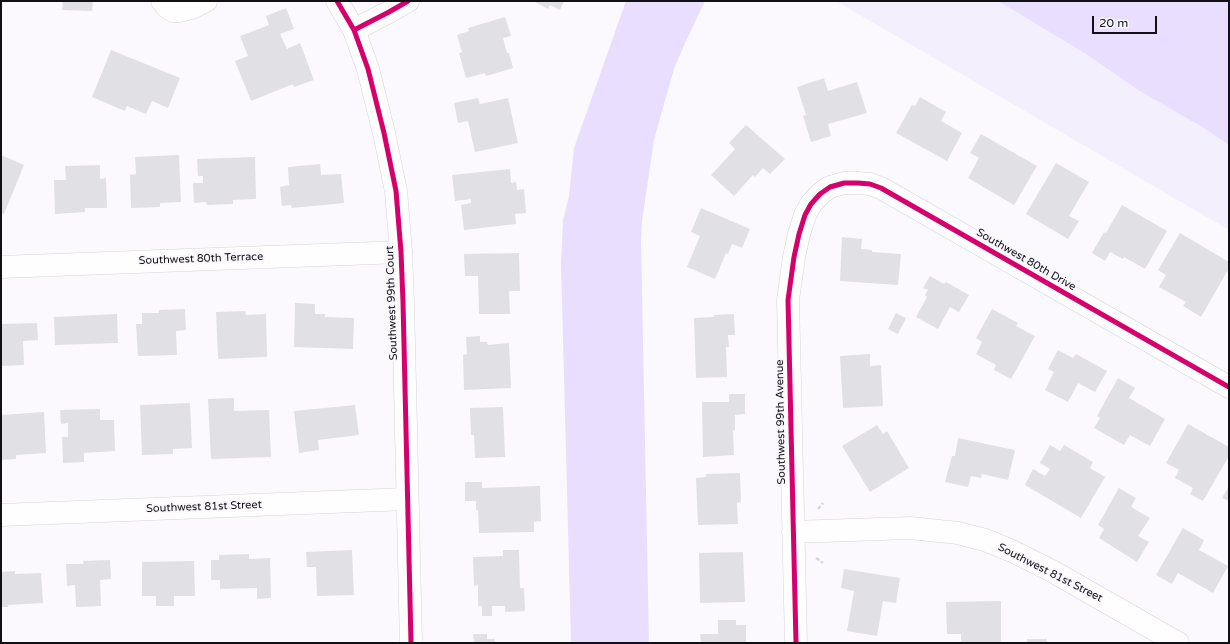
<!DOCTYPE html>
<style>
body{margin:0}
#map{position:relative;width:1230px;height:644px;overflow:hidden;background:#fbf9fd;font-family:"Varela Round",sans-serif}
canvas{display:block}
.frame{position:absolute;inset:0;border:2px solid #111014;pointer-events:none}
.scale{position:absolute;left:1092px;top:16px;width:65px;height:18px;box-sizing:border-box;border:2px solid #111014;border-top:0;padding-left:5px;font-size:12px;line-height:14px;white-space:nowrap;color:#111014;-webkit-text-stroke:3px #faf8fe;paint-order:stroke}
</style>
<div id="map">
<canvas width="1230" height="644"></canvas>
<div class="frame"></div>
<div class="scale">20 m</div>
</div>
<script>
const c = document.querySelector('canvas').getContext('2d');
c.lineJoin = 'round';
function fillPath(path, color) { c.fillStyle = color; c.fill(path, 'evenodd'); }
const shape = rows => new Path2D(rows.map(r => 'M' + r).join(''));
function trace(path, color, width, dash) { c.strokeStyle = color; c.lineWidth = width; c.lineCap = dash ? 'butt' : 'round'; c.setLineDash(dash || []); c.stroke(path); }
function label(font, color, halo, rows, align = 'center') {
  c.font = font + ' "Varela Round",sans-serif'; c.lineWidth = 4; c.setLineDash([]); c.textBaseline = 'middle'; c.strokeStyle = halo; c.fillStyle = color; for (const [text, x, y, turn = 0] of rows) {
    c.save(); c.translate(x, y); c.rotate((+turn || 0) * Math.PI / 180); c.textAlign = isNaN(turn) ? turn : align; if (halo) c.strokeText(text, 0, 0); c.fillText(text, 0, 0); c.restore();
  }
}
fillPath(shape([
 [836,1,998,1,1086,54,1138,90,1202,127,1229,145,1229,230]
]), '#f3effd');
fillPath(shape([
 [626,1,705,1,685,43,674,69,662,111,654,140,642,221,641,240,649,643,571,643,561,263,563,220,569,196,574,148],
 [998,1,1229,1,1229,145,1202,127,1138,90,1086,54]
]), '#e9defe');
fillPath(shape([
 [63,1,93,1,92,11,62,10],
 [533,1,564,1,560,10,550,5,548,9],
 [286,8,294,29,280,34,287,49,300,43,314,80,294,87,293,84,251,101,235,61,248,56,240,36,269,25,266,16],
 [505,17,511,36,503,38,507,53,509,53,513,68,486,76,485,73,466,78,459,53,462,52,457,35,469,31,468,28],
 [111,50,180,78,168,108,152,101,146,114,127,106,125,111,92,97],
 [824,78,828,91,857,82,867,113,828,124,831,136,811,142,803,116,806,115,797,87],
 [920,97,946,112,941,121,962,133,947,161,896,133,912,105,915,106],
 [478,98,480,104,508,98,518,143,475,152,468,121,458,123,454,103],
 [746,125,785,159,770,174,763,168,755,177,753,175,734,196,711,175,735,149,729,143],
 [981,134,1037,166,1014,205,968,178,979,158,970,153],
 [1,155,24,165,4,214,1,213],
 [179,155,181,202,160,203,160,207,131,208,130,175,136,174,135,157],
 [255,157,256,199,233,200,233,204,207,205,206,202,194,203,193,183,203,183,203,176,198,176,197,159],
 [1056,163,1089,182,1069,216,1079,221,1068,239,1026,214],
 [320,164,321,175,341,174,344,203,292,208,291,205,282,206,280,187,289,185,288,167],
 [100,165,100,179,106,178,107,208,85,208,85,212,55,214,54,180,66,180,65,166],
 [510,169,511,183,516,182,517,190,524,189,526,213,515,214,516,224,464,230,461,205,471,203,471,199,455,201,452,175],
 [1122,205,1167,231,1145,269,1124,257,1123,259,1110,252,1105,261,1092,253,1104,232,1106,233],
 [701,208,750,229,742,248,732,244,728,254,726,253,715,279,687,267,700,236,691,232],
 [1180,233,1229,262,1229,268,1201,317,1183,306,1186,302,1159,287,1166,275,1158,270],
 [842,237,862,239,861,249,872,250,872,252,901,254,898,285,840,281],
 [519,253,520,291,509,291,510,314,479,314,478,276,465,276,464,254],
 [930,276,944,284,946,282,969,295,959,312,950,307,938,329,916,317,927,297,925,295,928,290,923,288],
 [295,303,315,304,315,314,325,314,325,317,354,318,353,349,294,347],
 [185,309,186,330,176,331,177,355,138,356,136,324,142,324,142,313,159,313,159,310],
 [992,309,1018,323,1016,326,1035,336,1011,379,994,370,996,365,976,354,982,342,976,338],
 [245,311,246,315,266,314,267,357,218,359,216,312],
 [896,313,906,318,898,334,888,329],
 [117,314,118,343,55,345,54,317],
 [734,314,735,335,728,335,729,347,726,347,727,377,696,378,694,318,714,317,714,315],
 [37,323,38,340,23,341,24,365,1,366,1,324],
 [480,336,480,342,487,342,488,345,509,343,511,388,464,390,463,355,467,354,466,337],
 [1058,350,1073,358,1076,354,1107,371,1095,392,1078,383,1068,402,1045,390,1054,372,1048,369],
 [870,354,870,366,881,365,883,406,843,408,840,356],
 [1118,378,1135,388,1129,398,1165,419,1150,446,1130,435,1124,445,1094,428,1100,418,1097,416],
 [729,394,745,394,745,414,735,415,735,430,733,430,734,455,703,457,702,402,729,402],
 [234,398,234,411,269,410,271,457,211,459,208,399],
 [190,403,192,448,173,449,173,454,142,455,140,405],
 [355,405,359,435,318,440,319,450,299,453,294,411],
 [503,407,505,457,475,458,474,435,471,435,470,408],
 [100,409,100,420,114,420,115,451,84,453,84,462,63,463,62,437,68,437,68,423,61,424,60,410],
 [44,412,46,453,16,455,16,459,1,460,1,415],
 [1188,424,1229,447,1229,456,1203,501,1190,494,1193,488,1175,478,1179,470,1166,463],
 [877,425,883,434,887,431,909,468,870,492,842,446],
 [958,438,1015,450,1008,480,982,474,981,478,971,476,968,487,945,482,952,456,955,456],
 [1050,445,1060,451,1064,445,1093,462,1090,468,1105,477,1081,518,1025,485,1033,469,1045,476,1050,469,1040,463],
 [740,473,741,502,737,503,738,524,698,525,696,478,706,477,706,474],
 [465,482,482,482,482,488,540,486,541,521,534,522,534,532,479,533,478,510,476,510,476,501,465,501],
 [1229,486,1229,501,1222,498],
 [1119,488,1136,498,1131,507,1150,518,1138,536,1149,542,1137,562,1099,538,1104,529,1098,525],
 [1183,528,1204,540,1199,550,1228,566,1213,593,1178,573,1172,584,1156,575],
 [352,550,354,595,317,596,316,567,307,567,306,552],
 [503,550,519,550,520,588,524,588,525,611,505,612,505,606,492,606,492,616,482,616,482,606,478,606,478,585,474,586,473,557,503,556],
 [743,552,745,602,700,603,699,553],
 [249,554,249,559,270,558,271,598,257,599,257,588,220,589,220,580,211,580,211,560,219,560,219,555],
 [110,560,111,579,100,580,101,606,76,607,75,585,67,586,66,564,84,564,83,561],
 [194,561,195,596,174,596,174,606,156,606,156,596,142,596,142,562],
 [844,569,900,578,896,603,883,601,877,636,847,631,854,591,841,588],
 [15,571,15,574,41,573,43,603,8,605,8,607,1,607,1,572],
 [1001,601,1001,643,961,643,961,634,947,634,946,602],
 [718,620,736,620,736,625,746,625,746,643,701,643,700,634,718,634],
 [473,634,487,634,487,639,495,639,495,643,474,643],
 [1027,639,1047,639,1047,643,1027,643]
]), '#e1e0e4');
const minor = shape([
 [162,1,168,8,173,11,179,11,192,8,206,1],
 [1,267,401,252],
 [1,515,407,499],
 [793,532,910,528,958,533,985,540,1012,551,1052,571,1178,643],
 [796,643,788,300,794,257,799,234,805,215,811,204,820,194,830,187,844,183,858,183,870,184,881,188,1229,387]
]);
const tertiary = shape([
 [337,1,354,30,368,69,384,133,396,191,401,252,403,302,411,643],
 [354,30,389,12,408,1]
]);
trace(minor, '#d5d3d8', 23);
trace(tertiary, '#d5d3d8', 23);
trace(shape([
 [818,509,823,503],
 [816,558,823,563]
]), '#d6d6d7', 2.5, [4, 2]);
trace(minor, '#fefeff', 22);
trace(tertiary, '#fefeff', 22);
trace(shape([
 [337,1,354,30,368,69,384,133,396,191,401,252,403,302,411,643],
 [354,30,389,12,408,1],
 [796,643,788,300,794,257,799,234,805,215,811,204,820,194,830,187,844,183,858,183,870,184,881,188,1229,387]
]), '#d6006c', 5);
label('11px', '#111014', '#faf8fe', [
 ["Southwest 80th Terrace",201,259,-2],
 ["Southwest 80th Drive",1026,260,30],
 ["Southwest 99th Court",392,303,-92],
 ["Southwest 99th Avenue",781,422,-91],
 ["Southwest 81st Street",204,507,-2],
 ["Southwest 81st Street",1050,573,27]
]);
</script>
